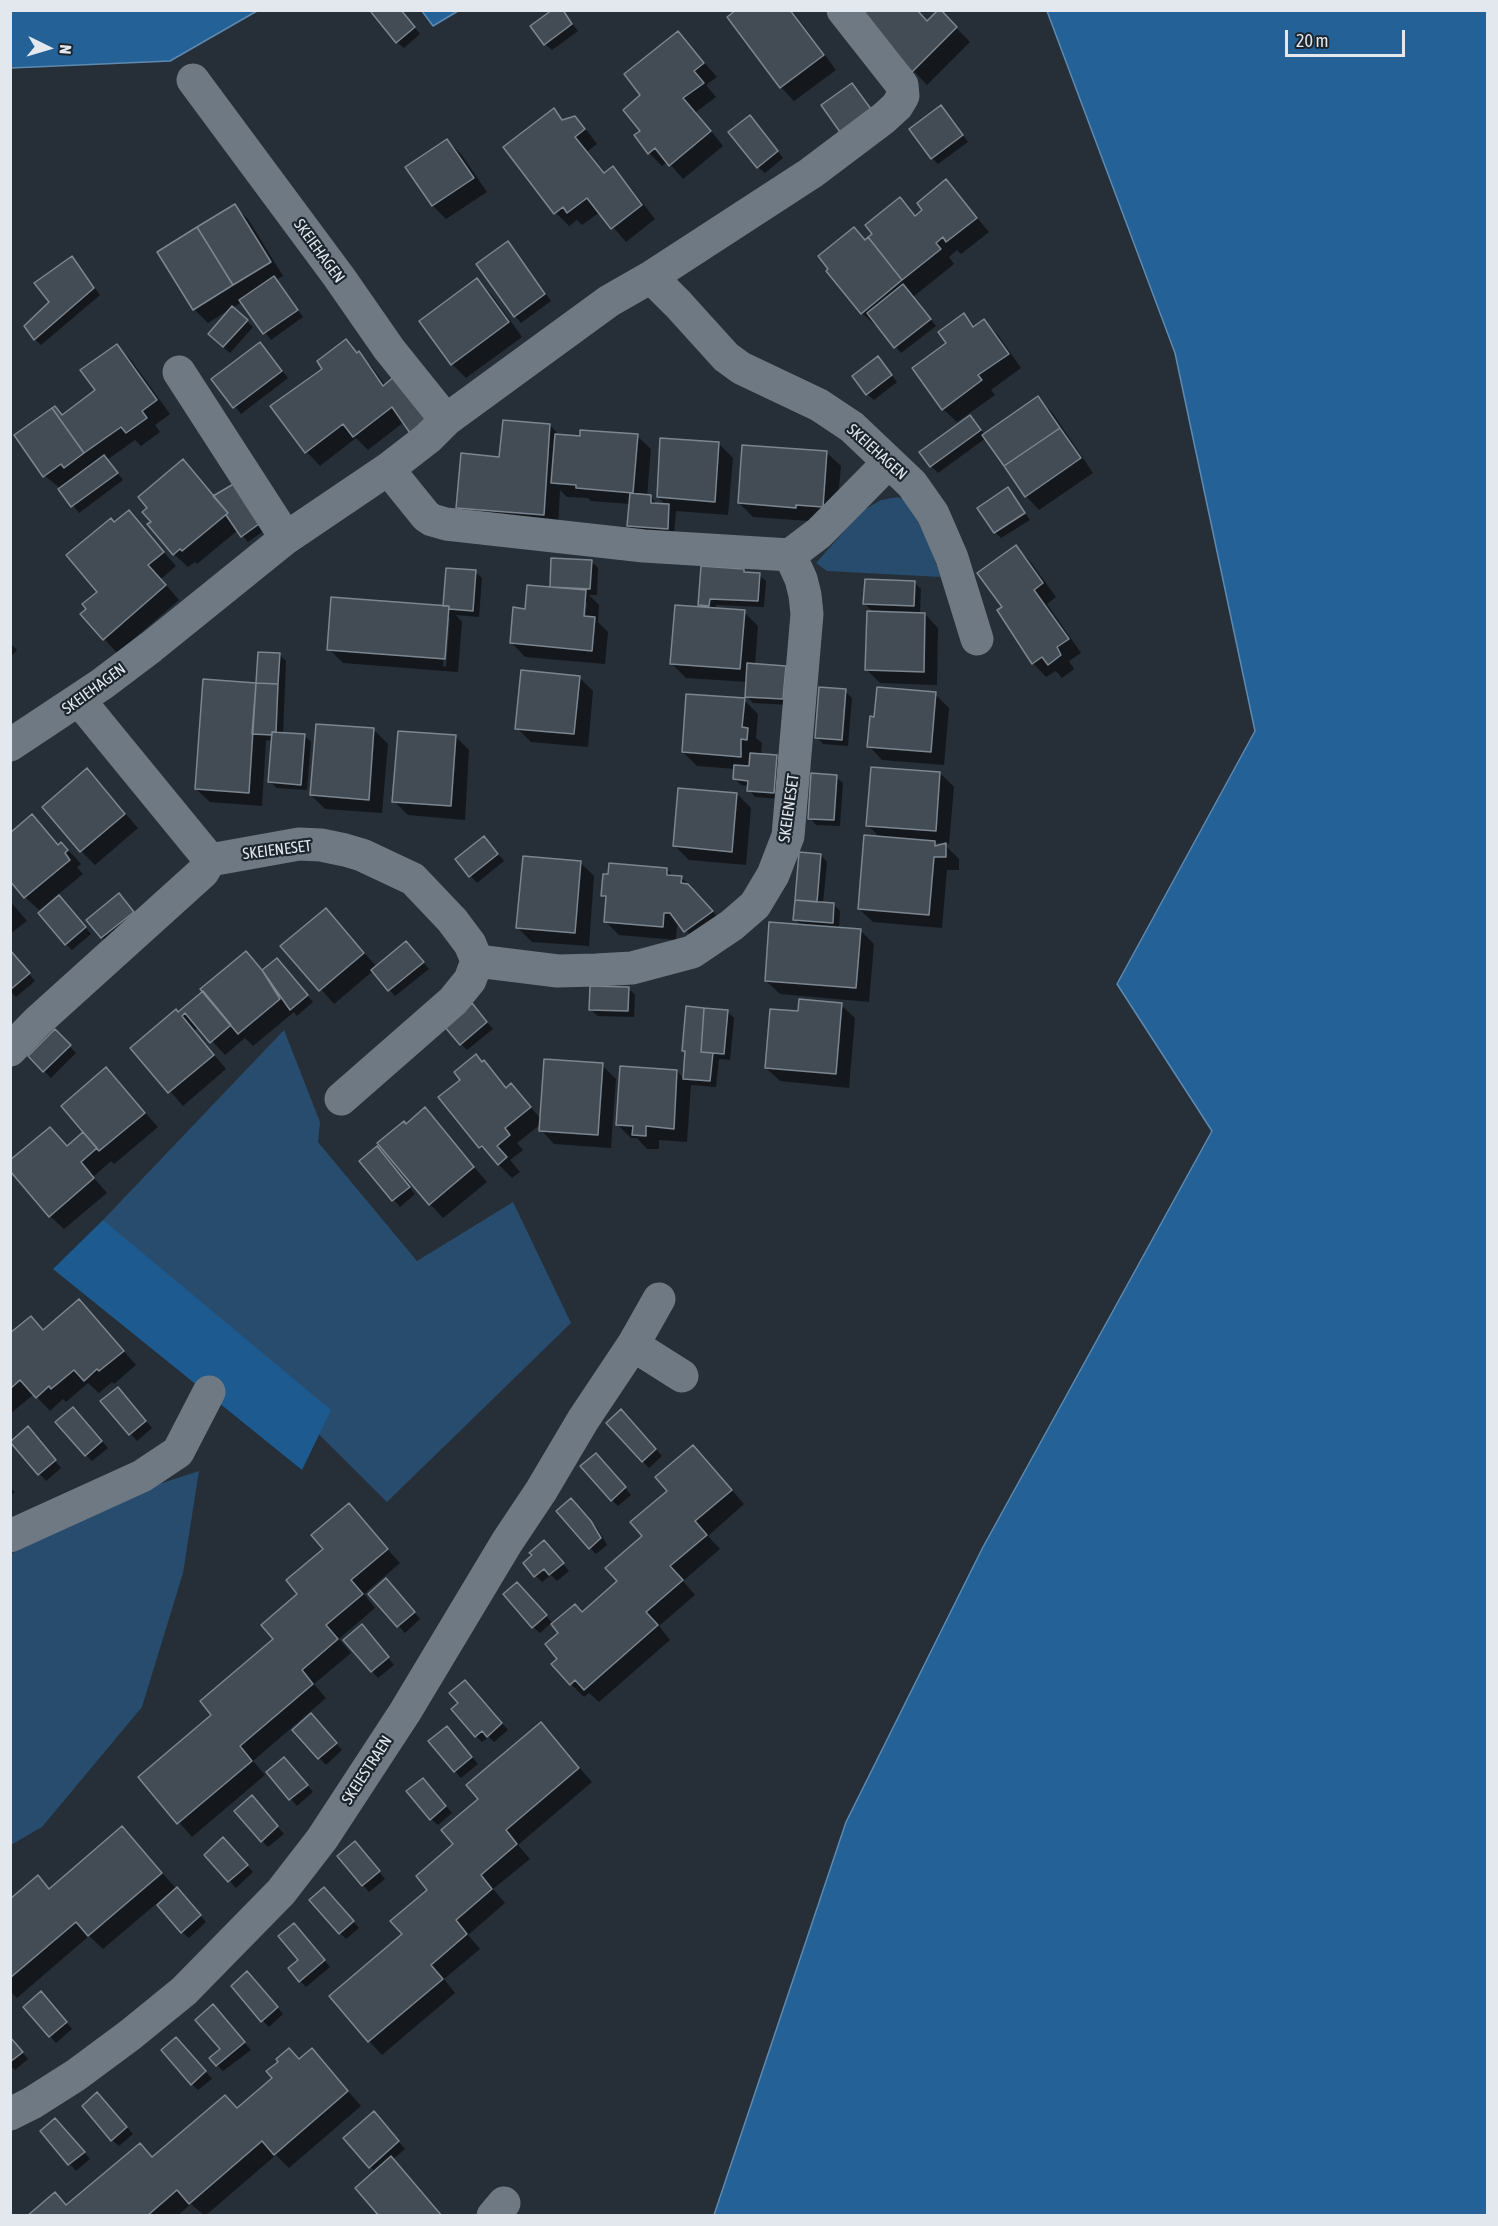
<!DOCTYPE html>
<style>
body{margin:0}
#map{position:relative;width:1498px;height:2226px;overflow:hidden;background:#262e37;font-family:"Asap Condensed",sans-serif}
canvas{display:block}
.frame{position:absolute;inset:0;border:12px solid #e2e8ee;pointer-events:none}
.north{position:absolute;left:18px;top:18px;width:60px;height:60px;-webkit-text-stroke:4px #1c252d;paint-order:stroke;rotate:95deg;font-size:16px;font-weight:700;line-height:24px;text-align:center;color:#e2e8ee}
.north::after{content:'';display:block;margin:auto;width:21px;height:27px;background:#e2e8ee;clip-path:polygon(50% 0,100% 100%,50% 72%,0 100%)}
.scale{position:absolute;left:1285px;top:30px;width:120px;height:27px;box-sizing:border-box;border:3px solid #e2e8ee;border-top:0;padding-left:8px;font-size:18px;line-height:21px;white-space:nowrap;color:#e2e8ee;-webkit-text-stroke:4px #1c252d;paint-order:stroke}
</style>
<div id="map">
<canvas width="1498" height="2226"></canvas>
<div class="frame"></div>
<div class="north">N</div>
<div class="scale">20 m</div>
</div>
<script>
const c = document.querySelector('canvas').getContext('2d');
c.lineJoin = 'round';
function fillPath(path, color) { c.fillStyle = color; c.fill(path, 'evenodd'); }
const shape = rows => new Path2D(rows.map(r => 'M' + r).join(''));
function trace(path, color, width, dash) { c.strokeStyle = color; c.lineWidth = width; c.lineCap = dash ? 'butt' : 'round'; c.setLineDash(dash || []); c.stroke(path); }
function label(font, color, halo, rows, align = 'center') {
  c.font = font + ' "Asap Condensed",sans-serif'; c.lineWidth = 4.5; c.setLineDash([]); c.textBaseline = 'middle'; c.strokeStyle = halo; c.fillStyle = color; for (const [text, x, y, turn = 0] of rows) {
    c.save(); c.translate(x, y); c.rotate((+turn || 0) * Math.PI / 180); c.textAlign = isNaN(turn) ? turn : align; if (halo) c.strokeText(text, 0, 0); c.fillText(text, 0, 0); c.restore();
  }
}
fillPath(shape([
 [898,497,911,503,921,521,941,577,827,571,816,563,862,511,881,500],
 [284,1030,320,1122,318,1142,417,1261,513,1202,571,1323,387,1502,103,1220],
 [199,1471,183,1573,142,1707,42,1827,11,1845,11,1554,110,1500]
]), '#284c6d');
fillPath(shape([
 [103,1220,331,1410,302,1470,53,1269]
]), '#1c5a8f');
const water = shape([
 [10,11,11,10,257,11,170,61,11,68,10,11],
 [422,11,458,11,433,26,422,11],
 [1047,11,1487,11,1487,2215,714,2215,846,1822,983,1547,1212,1131,1117,984,1255,731,1175,353,1047,11]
]);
fillPath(water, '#246197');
trace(water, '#5d8ab1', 1.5);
fillPath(shape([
 [400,10,420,34,404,48,397,42],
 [562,10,578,31,552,50,545,44],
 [738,10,792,10,836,70,794,101,781,87],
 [940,11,970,42,927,85,858,13,927,22],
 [678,33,717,77,706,85,716,97,696,112,723,146,683,179,668,162,662,166,649,153,642,131],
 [941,107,968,142,938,164,932,158],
 [553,110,564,121,574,118,588,132,597,144,588,151,606,174,613,168,626,182,655,219,626,242,600,212,582,225,577,220,569,226,556,213],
 [756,123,783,158,765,173,758,167],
 [447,140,461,154,487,192,446,219,433,206],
 [946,181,989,232,961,254,957,250,949,257,954,264,913,297,936,326,901,353,878,325,876,326,862,313,866,241,874,234,899,199,916,217],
 [234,206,248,219,283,276,276,280,303,317,271,340,242,302,232,308,253,327,230,353,216,341,230,309,208,323,194,309,159,253],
 [514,250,551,301,521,323,515,316],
 [72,258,100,295,41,345,35,339],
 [477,280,491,294,522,337,466,378,452,364],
 [963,315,975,327,984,321,998,335,1021,368,991,390,995,395,957,422,943,409,948,343],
 [346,341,372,367,386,386,404,422,368,450,356,438,320,466,307,452,272,406,324,370],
 [260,344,288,378,241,414,213,379],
 [117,346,131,360,170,414,155,425,160,432,141,446,135,440,107,460,123,480,79,513,60,488,45,476,55,408,63,416,97,391],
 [884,365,897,382,874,400,867,394],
 [1038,398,1052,412,1093,473,1039,510,1026,496,986,438,938,473,931,466,970,417,985,435],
 [550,425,560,436,581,438,637,436,651,449,647,496,651,496,657,505,667,506,658,497,719,444,733,458,728,515,676,511,674,535,635,532,629,526,630,504,591,501,588,498,567,497,560,490,558,529,471,521,457,507,501,458],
 [827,453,841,466,836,520,810,518,809,521,753,517,739,503],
 [1008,489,1030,520,1001,538,995,532],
 [214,497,268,528,248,542,238,530,197,564,195,562,188,567,174,554],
 [129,512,176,566,161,579,179,600,117,653,82,614,99,592,115,524],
 [1016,547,1030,561,1056,597,1047,604,1081,653,1069,661,1074,669,1062,678,1056,671,1046,677,1033,663,1004,607],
 [553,559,592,562,598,568,597,595,589,595,599,605,598,622,608,632,605,664,525,657,512,643,527,610,551,589],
 [584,602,587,602,585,623,582,623],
 [743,571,746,574,759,575,766,581,764,607,716,605,716,610,744,612,758,626,755,665,785,667,792,674,789,705,753,703,747,696,748,682,686,678,672,664,703,609,699,605],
 [475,572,482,578,479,617,456,615,462,622,458,672,343,663,329,649,447,608],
 [447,618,450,618,446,667,443,666],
 [914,582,921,589,920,614,925,614,938,628,937,685,880,683,866,669,874,613,865,604],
 [10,643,17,650,10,658],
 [280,655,286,661,283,734,304,735,311,742,307,790,277,788,270,782,273,741,266,740,262,806,210,802,196,789,257,684],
 [579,677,593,691,588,747,531,742,517,728],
 [845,691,852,698,848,746,823,744,817,737],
 [935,694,949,708,944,765,882,760,869,746,876,718],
 [744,700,758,714,756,738,762,743,761,755,776,757,783,763,780,799,755,797,749,790,749,786,741,785,735,779,736,769,697,766,683,752],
 [374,730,388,744,382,813,325,809,311,795],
 [456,737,469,750,465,820,408,815,394,801],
 [87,770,138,828,95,865,81,851],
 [940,773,954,787,949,844,935,843,939,847,945,845,959,859,959,870,947,870,942,928,873,922,859,909,880,838,868,825],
 [836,777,843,783,840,826,816,825,810,818],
 [737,794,751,808,746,865,689,860,675,846],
 [32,816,59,846,61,844,75,857,81,864,77,867,83,874,39,910,25,897],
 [490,844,504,861,477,883,457,860],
 [821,855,827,862,823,904,834,905,840,911,839,929,860,930,874,944,869,1002,780,994,766,981,801,926,795,919],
 [580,862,594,876,589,946,532,942,518,928],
 [667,869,674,877,681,877,725,925,699,944,682,926,677,926,676,940,619,935,605,921,607,900,602,895],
 [10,901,27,921,10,934],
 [125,902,139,919,108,944,88,920],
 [66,904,91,934,72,950,66,944],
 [326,910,377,967,413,950,429,969,395,996,373,971,334,1004,283,946],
 [10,951,35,981,16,997,10,991],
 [246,953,266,977,283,967,313,1002,297,1016,294,1012,253,1046,245,1038,225,1055,199,1027,194,1031,226,1069,183,1106,133,1048,178,1014],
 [628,988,635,995,634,1017,598,1016,591,1010],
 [841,1005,855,1018,849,1088,780,1081,766,1068,799,1013],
 [478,1011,493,1029,467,1050,461,1044],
 [727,1011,734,1018,730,1060,719,1059,716,1087,691,1085,687,1142,659,1140,659,1149,647,1149,637,1138,631,1138,617,1124,677,1071,684,1079,686,1053,683,1050],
 [55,1032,76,1053,51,1078,30,1056],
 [484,1062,508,1089,511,1085,541,1119,602,1065,616,1079,611,1148,554,1144,541,1130,541,1124,517,1143,523,1150,510,1160,520,1172,512,1178,481,1147,440,1098],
 [106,1069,158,1127,114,1164,111,1161,93,1177,107,1193,64,1229,50,1216,68,1147,85,1132],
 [425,1110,487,1182,443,1218,430,1204,406,1126],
 [383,1155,415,1194,400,1207,361,1161],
 [79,1301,136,1365,114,1384,112,1382,99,1393,88,1383,66,1402,63,1399,50,1411,34,1394,10,1414,10,1335,44,1331],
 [124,1395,152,1428,137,1441,102,1401],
 [79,1415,108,1448,92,1461,86,1455],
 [628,1418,662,1456,649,1468,608,1423],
 [34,1435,61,1468,46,1481,12,1441],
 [706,1460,744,1504,708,1536,720,1549,683,1581,695,1595,659,1626,670,1640,599,1702,589,1693,584,1697,571,1684,559,1659,560,1633,551,1623,540,1633,533,1627,524,1590,553,1624,582,1613,619,1582,644,1536],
 [602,1461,631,1495,618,1506,612,1500],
 [10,1487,15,1492,10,1496],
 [348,1505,400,1563,364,1594,375,1608,339,1639,351,1653,314,1684,326,1698,253,1761,265,1775,192,1837,140,1778,213,1715,275,1639],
 [577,1506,598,1529,607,1545,596,1554,590,1548],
 [550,1549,569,1571,557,1581,551,1575,542,1582,536,1576,534,1555],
 [393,1587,420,1619,405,1633,370,1594],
 [368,1633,394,1665,378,1678,345,1640],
 [471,1688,508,1730,494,1742,489,1737,482,1742,476,1736],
 [318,1722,342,1750,326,1765,294,1730],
 [541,1724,592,1782,518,1845,530,1859,493,1889,505,1903,468,1935,480,1949,444,1979,455,1993,382,2055,369,2041,404,1934,480,1800],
 [453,1734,478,1764,461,1778,430,1742],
 [291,1766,313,1792,297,1806,268,1772],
 [429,1786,452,1813,438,1825,431,1819],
 [258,1804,284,1834,268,1847,262,1841],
 [122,1828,206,1922,189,1938,182,1932,169,1893,103,1949,89,1936,17,1998,10,1991,10,1901,38,1877,50,1890],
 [230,1846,253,1872,236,1888,206,1855],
 [361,1850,385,1879,369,1892,339,1857],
 [331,1895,359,1928,346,1939,340,1933],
 [301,1932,330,1967,306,1987,300,1981],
 [254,1980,283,2014,269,2027,262,2020],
 [48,2000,72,2029,56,2043,25,2007],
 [219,2013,251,2050,223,2071,217,2065,223,2049],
 [10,2037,28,2059,15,2070,10,2065],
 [183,2045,212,2079,198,2090,192,2084],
 [312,2050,361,2106,289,2168,276,2155,205,2216,191,2204,177,2216,30,2216,55,2194,68,2206,238,2109],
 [104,2101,133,2134,119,2146,112,2140],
 [380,2120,405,2149,392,2160,442,2216,381,2216,375,2172,345,2139],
 [61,2126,90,2159,76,2171,42,2131]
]), '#0007');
const building = shape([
 [373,10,401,10,415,27,396,43,371,12,373,10],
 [552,10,563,10,572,24,544,45,530,26,552,10],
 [736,10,790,10,824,55,780,88,727,17,736,10],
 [859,10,917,10,927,21,938,10,941,10,957,27,912,72,859,10],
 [678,31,704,63,694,71,704,83,683,98,711,131,669,166,655,148,648,154,634,135,640,131,623,110,640,95,624,74,678,31],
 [852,83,871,109,840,132,821,105,852,83],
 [941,105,963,135,931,159,909,129,941,105],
 [554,108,562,120,575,116,585,129,575,137,604,173,613,166,642,205,611,229,587,198,567,213,563,207,554,214,503,147,554,108],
 [750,115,778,151,757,168,728,132,750,115],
 [447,139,474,178,432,206,405,167,447,139],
 [946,179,977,218,946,242,943,237,936,243,941,249,902,280,868,237,872,234,865,225,900,197,915,216,922,210,917,203,946,179],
 [235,204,271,262,233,285,197,227,235,204],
 [197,227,233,285,193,310,157,252,197,227],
 [854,227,865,240,868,237,902,280,861,314,826,271,828,269,818,256,854,227],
 [508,241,545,294,514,317,476,264,508,241],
 [72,256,94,288,34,340,24,326,49,302,34,283,72,256],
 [274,276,298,310,263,334,239,300,274,276],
 [477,278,509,322,451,365,419,321,477,278],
 [903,284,931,319,894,348,867,313,903,284],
 [232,306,248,320,223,347,208,334,232,306],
 [964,313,973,327,984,319,1009,354,978,375,982,380,942,410,912,368,946,343,938,332,964,313],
 [346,339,357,353,359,351,383,386,396,375,429,419,410,433,392,407,353,437,343,424,305,453,270,406,322,369,317,361,346,339],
 [260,342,282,371,233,408,211,379,260,342],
 [117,344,157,400,142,411,147,418,126,433,121,427,84,453,52,408,55,406,62,415,95,390,80,370,117,344],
 [878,356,892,375,866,395,852,376,878,356],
 [1038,396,1060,428,1004,466,982,435,1038,396],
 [52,408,84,453,64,468,61,464,43,477,14,435,52,408],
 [970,415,981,430,930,467,919,452,970,415],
 [503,420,550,424,544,515,456,508,461,453,499,457,503,420],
 [1060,428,1081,458,1025,497,1004,466,1060,428],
 [580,430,638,434,633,493,576,488,576,485,551,483,555,434,580,436,580,430],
 [660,438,719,442,715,502,657,497,660,438],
 [742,445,827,451,823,507,796,505,796,508,738,503,742,445],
 [104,455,118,473,71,507,58,489,104,455],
 [183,459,228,513,182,551,180,549,173,555,147,524,151,522,142,512,147,508,138,497,183,459],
 [237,482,263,521,241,537,226,515,228,513,213,496,237,482],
 [1008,487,1025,513,994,533,977,508,1008,487],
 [630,493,651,495,651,503,669,504,668,529,627,526,630,493],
 [129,510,164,552,148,565,166,585,103,640,80,614,86,609,82,604,97,592,66,555,111,518,114,522,129,510],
 [1016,545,1043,583,1034,590,1069,639,1057,647,1061,655,1048,665,1042,657,1032,664,997,610,1002,607,977,573,1016,545],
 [551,558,592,560,590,589,550,587,551,558],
 [701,566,744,569,744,572,760,573,758,601,710,599,709,606,698,605,701,566],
 [446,568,476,570,473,611,449,609,449,606,443,606,446,568],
 [865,579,915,581,914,606,863,604,865,579],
 [527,585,586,590,584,616,595,617,592,651,510,643,513,607,525,609,527,585],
 [331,597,449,606,445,659,327,650,331,597],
 [675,605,745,610,740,669,670,664,675,605],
 [867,611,925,613,924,672,865,670,867,611],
 [258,652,280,653,278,684,256,683,258,652],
 [747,663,786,666,783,699,745,697,747,663],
 [521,670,580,676,574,734,515,729,521,670],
 [203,679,256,683,249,793,195,789,203,679],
 [256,683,278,684,276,732,272,732,272,735,252,734,256,683],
 [819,687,846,689,842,740,815,738,819,687],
 [877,687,936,692,931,752,867,747,870,716,874,717,877,687],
 [686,694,745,698,742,727,748,728,747,740,741,739,741,757,682,752,686,694],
 [316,724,374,728,369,800,310,795,316,724],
 [398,731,456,735,451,806,392,802,398,731],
 [272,732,305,734,301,785,268,782,272,732],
 [750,753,777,755,774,793,747,791,748,781,733,779,734,765,749,766,750,753],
 [871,767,940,772,936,831,866,826,871,767],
 [87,768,125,814,80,852,42,807,87,768],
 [811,773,837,775,834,820,808,819,811,773],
 [678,788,737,793,732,852,673,846,678,788],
 [32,814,58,845,61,842,68,850,65,853,70,860,24,898,10,881,10,833,32,814],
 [864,835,935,841,935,846,946,843,946,857,934,857,929,915,858,909,864,835],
 [484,836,498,854,469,877,455,859,484,836],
 [799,852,821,854,817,902,795,900,799,852],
 [523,856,581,861,575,933,516,928,523,856],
 [609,863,667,868,667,875,682,876,681,883,688,884,713,911,684,932,670,913,664,913,663,927,604,922,606,896,601,896,603,874,608,874,609,863],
 [119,893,134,912,101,938,86,920,119,893],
 [59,895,86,927,65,945,38,913,59,895],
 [795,900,834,903,833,923,793,920,795,900],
 [326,908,364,953,319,991,280,946,326,908],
 [769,922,861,929,856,988,765,981,769,922],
 [406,941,424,962,388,991,371,970,406,941],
 [10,950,30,973,10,990,10,950],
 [246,951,262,970,280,999,238,1034,200,989,246,951],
 [277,958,308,995,290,1010,262,970,277,958],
 [590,986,629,987,628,1011,589,1010,590,986],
 [203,991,231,1025,210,1043,185,1013,182,1016,214,1055,168,1093,130,1048,176,1009,178,1012,203,991],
 [799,999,842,1003,836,1074,765,1068,770,1009,798,1011,799,999],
 [472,1003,487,1022,460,1045,444,1026,472,1003],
 [686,1006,704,1008,701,1052,713,1053,710,1081,683,1079,685,1051,682,1051,686,1006],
 [704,1008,728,1010,724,1054,701,1052,704,1008],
 [55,1029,71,1045,43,1072,28,1056,55,1029],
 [476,1054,482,1062,484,1060,506,1088,511,1083,531,1107,505,1128,510,1135,497,1146,507,1157,498,1165,482,1146,479,1148,438,1097,460,1080,454,1072,476,1054],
 [544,1059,603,1063,598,1135,539,1131,544,1059],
 [620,1066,677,1070,674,1129,646,1126,646,1136,632,1135,633,1126,616,1125,620,1066],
 [106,1067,145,1113,99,1151,61,1106,106,1067],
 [425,1107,474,1167,429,1205,377,1143,404,1121,406,1124,425,1107],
 [50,1127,67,1146,83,1132,97,1148,81,1162,94,1178,49,1217,10,1171,10,1160,50,1127],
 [377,1146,410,1187,392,1201,359,1161,377,1146],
 [79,1299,124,1351,99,1371,97,1369,84,1381,74,1370,51,1389,49,1386,36,1398,20,1380,10,1389,10,1333,31,1316,43,1330,79,1299],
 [118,1387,146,1421,129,1435,100,1401,118,1387],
 [73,1407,102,1441,85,1456,55,1422,73,1407],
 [621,1409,656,1449,642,1462,606,1423,621,1409],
 [28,1426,56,1460,38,1475,10,1442,28,1426],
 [693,1445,732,1490,695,1521,707,1535,670,1566,683,1580,646,1612,658,1625,584,1690,575,1680,570,1685,551,1664,557,1659,545,1644,558,1633,551,1624,575,1604,582,1612,617,1581,605,1568,642,1536,630,1522,667,1491,655,1477,693,1445],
 [596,1453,626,1487,611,1501,580,1466,596,1453],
 [571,1498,591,1521,601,1538,589,1549,556,1511,571,1498],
 [349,1503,388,1549,351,1580,363,1594,326,1625,338,1639,302,1670,313,1684,240,1746,252,1761,177,1824,138,1777,211,1715,200,1701,273,1639,261,1625,297,1594,286,1580,323,1549,311,1535,349,1503],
 [544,1540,564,1563,549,1575,544,1569,534,1577,523,1563,532,1555,529,1553,544,1540],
 [386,1578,415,1612,397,1627,368,1594,386,1578],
 [517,1582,547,1615,532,1628,503,1594,517,1582],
 [362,1624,389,1657,371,1672,343,1640,362,1624],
 [465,1680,502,1723,487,1737,482,1731,475,1737,451,1709,458,1703,449,1693,465,1680],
 [311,1713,337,1743,318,1759,292,1730,311,1713],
 [541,1722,579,1768,506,1830,517,1844,481,1875,492,1889,456,1920,467,1934,431,1965,443,1979,368,2042,329,1996,402,1934,390,1921,427,1890,416,1876,453,1844,441,1830,478,1799,466,1785,541,1722],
 [447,1726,472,1757,454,1772,428,1741,447,1726],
 [284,1757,308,1785,289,1800,266,1772,284,1757],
 [423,1778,446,1806,430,1820,406,1791,423,1778],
 [252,1795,278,1826,261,1842,234,1811,252,1795],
 [122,1826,162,1873,88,1936,76,1922,10,1978,10,1899,38,1875,49,1889,122,1826],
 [223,1837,248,1865,228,1882,204,1855,223,1837],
 [355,1841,380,1871,362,1886,337,1856,355,1841],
 [177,1887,201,1915,181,1933,157,1905,177,1887],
 [324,1887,354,1921,339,1934,309,1900,324,1887],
 [294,1923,325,1960,299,1982,288,1968,298,1960,278,1936,294,1923],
 [247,1971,278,2007,261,2022,231,1986,247,1971],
 [41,1991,67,2022,49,2037,23,2007,41,1991],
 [213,2004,245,2042,216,2066,209,2058,220,2049,195,2020,213,2004],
 [10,2037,23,2052,10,2062,10,2037],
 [176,2037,206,2071,191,2085,161,2050,176,2037],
 [289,2048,299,2059,312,2048,348,2091,274,2155,262,2141,189,2204,177,2190,147,2216,27,2216,55,2192,66,2205,140,2143,152,2157,225,2095,237,2108,272,2078,266,2071,278,2062,276,2059,289,2048],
 [97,2092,127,2127,111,2141,82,2106,97,2092],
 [374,2111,399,2141,369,2168,343,2138,374,2111],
 [55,2118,85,2152,68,2165,40,2131,55,2118],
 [391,2156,442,2216,379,2216,355,2188,391,2156]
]);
fillPath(building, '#434c55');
trace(building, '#7c8690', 1.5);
trace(shape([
 [193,80,339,277,389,349,446,420],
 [651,277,678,304,726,357,741,368,819,405,852,427,912,484,933,514,952,558,977,639],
 [179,372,286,538],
 [388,469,426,516,432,520,446,524,644,546,790,555,819,533,889,462],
 [79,700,210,860],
 [10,745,102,684,151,647,286,538,388,469,428,438,446,420,609,301,651,277,811,173,884,118,897,106,903,96,902,85,843,10],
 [10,1050,37,1022,203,872,210,860,299,844,321,845,345,850,362,855,413,879,452,920,470,944,477,961,558,971,596,970,632,968,692,952,732,925,755,905,773,875,788,836,807,614,805,595,801,579,790,555],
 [341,1099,453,1001,470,980,477,961],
 [633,1345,682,1376],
 [10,1536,142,1476,178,1452,209,1392],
 [10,2114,32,2103,76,2075,130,2035,184,1991,281,1892,322,1839,405,1712,507,1542,541,1491,583,1420,633,1345,659,1299],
 [493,2216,504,2203]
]), '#6f7983', 33);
label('16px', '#e2e8ee', '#1c252d', [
 ["SKEIEHAGEN",319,251,54],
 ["SKEIEHAGEN",877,452,42],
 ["SKEIEHAGEN",94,689,-36],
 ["SKEIENESET",789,808,-82],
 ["SKEIENESET",277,850,-7],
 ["SKEIESTRAEN",367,1770,-57]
]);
</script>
